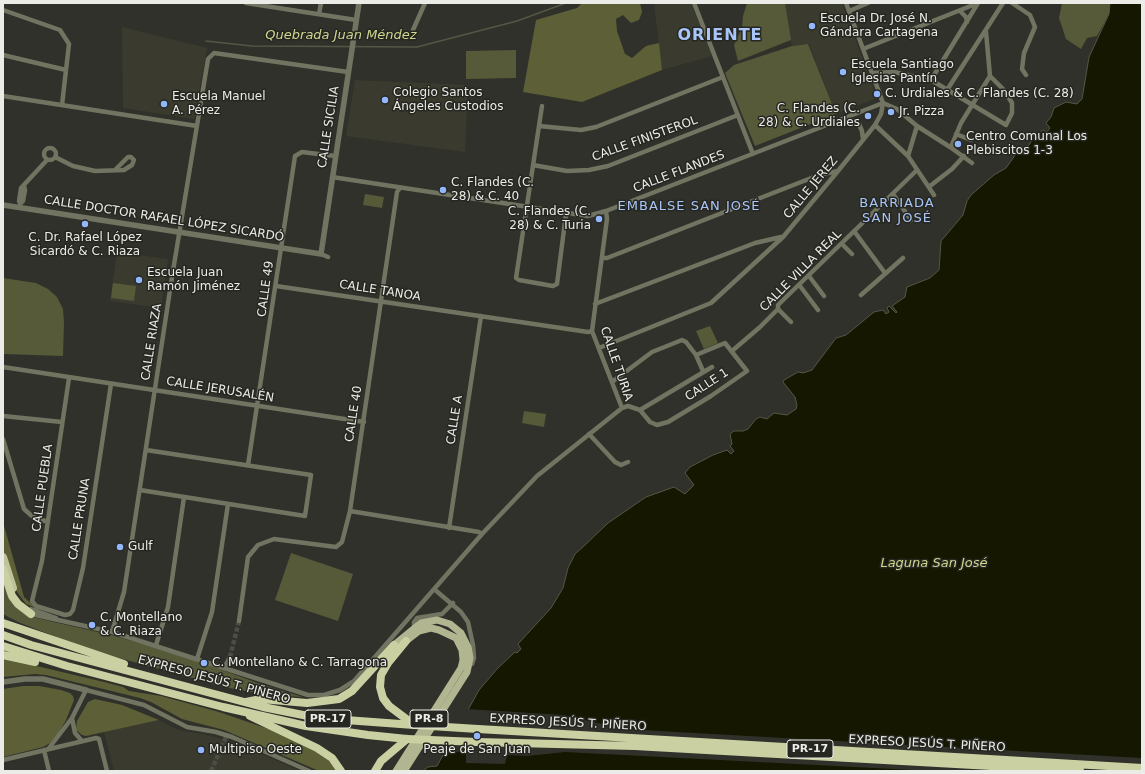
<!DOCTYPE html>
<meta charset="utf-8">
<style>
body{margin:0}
#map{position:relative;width:1145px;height:774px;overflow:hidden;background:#30312a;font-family:"DejaVu Sans",sans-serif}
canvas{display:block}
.frame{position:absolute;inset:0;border:4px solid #ebebe7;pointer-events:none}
</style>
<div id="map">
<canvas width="1145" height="774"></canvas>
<div class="frame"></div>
</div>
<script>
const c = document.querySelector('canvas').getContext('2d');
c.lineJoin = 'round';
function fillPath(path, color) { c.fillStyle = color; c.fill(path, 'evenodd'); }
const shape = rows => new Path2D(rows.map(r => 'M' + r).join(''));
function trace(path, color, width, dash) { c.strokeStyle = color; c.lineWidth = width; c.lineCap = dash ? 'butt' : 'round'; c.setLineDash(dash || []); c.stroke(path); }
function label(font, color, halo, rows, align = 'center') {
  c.font = font + ' "DejaVu Sans",sans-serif'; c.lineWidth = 3; c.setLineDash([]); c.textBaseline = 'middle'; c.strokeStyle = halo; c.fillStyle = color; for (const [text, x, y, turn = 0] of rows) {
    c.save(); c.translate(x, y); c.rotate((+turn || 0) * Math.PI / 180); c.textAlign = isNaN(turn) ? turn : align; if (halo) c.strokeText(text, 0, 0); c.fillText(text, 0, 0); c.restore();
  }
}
fillPath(shape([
 [654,3,691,3,712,56,662,70],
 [785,3,842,3,877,98,836,114,809,44,792,46,788,31],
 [122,27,207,48,194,119,123,108],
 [355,80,468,85,465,152,346,136],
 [117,252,168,259,161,308,110,301],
 [159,720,178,730,203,734,237,743,300,771,114,771,104,732]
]), '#3a3b2e');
fillPath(shape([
 [747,3,785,3,791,40,738,61,734,45,742,28,743,16],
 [1062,3,1126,3,1109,14,1097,36,1087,38,1081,49,1066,39,1059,18],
 [808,44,836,114,755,146,725,73,734,65,792,46],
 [516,50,516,78,466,79,466,51],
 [365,194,384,197,382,208,363,205],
 [3,278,36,283,48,289,57,297,63,309,64,322,63,356,3,354],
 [113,283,136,286,134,301,111,298],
 [710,326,718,343,704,349,696,331],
 [524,411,546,414,544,427,522,423],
 [291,553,353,574,338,621,275,600],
 [3,574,6,584,32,617,115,636,187,657,263,685,303,697,268,695,224,687,87,649,18,622,3,614]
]), '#565a39');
fillPath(shape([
 [582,3,640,3,642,12,639,20,631,23,623,15,616,19,617,31,625,54,632,58,646,46,659,43,662,70,582,102,523,92,536,20,577,8],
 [3,522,24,597,36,608,26,604,17,592,9,565,3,552],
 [3,658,104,682,123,687,129,691,161,696,219,712,280,733,317,750,340,771,319,771,224,730,182,719,151,702,140,698,46,675,35,674,3,677],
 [23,686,39,686,61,690,70,693,73,696,74,700,66,720,58,734,50,743,43,747,3,757,3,689],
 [95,699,122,705,159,720,86,736,82,735,76,730,77,721,88,702]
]), '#5d6037');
const water = shape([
 [1110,3,1142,3,1142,771,423,771,428,767,437,766,479,690,497,669,515,652,517,653,521,649,518,644,551,608,563,588,568,568,575,554,584,546,608,523,646,497,674,487,685,494,694,485,685,473,690,467,713,455,727,450,731,454,734,451,730,446,732,444,730,434,734,431,743,431,748,429,756,419,760,417,767,419,774,413,787,415,796,409,797,405,795,397,783,382,784,380,798,372,803,373,812,370,836,338,846,335,874,312,883,310,886,314,889,312,887,308,889,306,896,313,897,312,892,306,905,297,907,287,930,278,939,270,941,241,963,215,967,201,971,195,994,175,1006,168,1016,154,1029,145,1034,137,1043,130,1047,132,1050,128,1046,123,1051,117,1054,108,1066,102,1077,104,1082,99,1089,57,1109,14,1110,3]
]);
fillPath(water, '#151700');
trace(water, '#555745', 1);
fillPath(shape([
 [467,709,564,715,623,729,1142,758,1142,771,932,771,565,752,527,756,507,755,505,764,466,763,466,752,443,752]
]), '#30312a');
trace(shape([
 [206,41,252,46,417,47,517,21,566,3]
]), '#555745', 1.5);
trace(shape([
 [230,657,239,621],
 [211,771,227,735]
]), '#4c4d46', 4.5, [4.5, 2]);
trace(shape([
 [246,3,356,20],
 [694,3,753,154],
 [1012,3,1030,15,1035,27,1024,53,1022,69,1026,75],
 [3,10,60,30,69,44,62,105],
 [849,11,868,3],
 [960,11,966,17,967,22],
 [319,14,321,3],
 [413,30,425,3],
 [863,49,978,3],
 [3,55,66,70],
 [873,73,894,72,931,80,1006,125,1012,113,1012,103,1004,90,990,76,986,32],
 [931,80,978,3],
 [947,90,1003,3],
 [3,96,197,126],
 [883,103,897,109,917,126,950,147,972,163],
 [542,106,516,278,519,280,553,286,557,284,566,214],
 [846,118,859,124,862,131,863,139],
 [875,125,908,156,934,195],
 [539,126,581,130,596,127,723,77],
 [956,134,971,140],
 [951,147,961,123,990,76],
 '44 154a6 6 0 1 1 12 0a6 6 0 1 1-12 0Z',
 [908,156,917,126],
 [55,157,73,166,95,171,124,170,132,165,134,160,131,157,128,157,115,170],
 [533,165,567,171,589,170,608,166,738,115],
 [332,177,588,216,606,211,883,103],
 [930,186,952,169,964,156],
 [893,194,911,220],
 [20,203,19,201,21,188,47,160],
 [20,204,23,201,25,190,24,186],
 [854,231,885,273],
 [842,244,852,254],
 [321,254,328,257],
 [602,258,607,258,819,175,838,171],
 [809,276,824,296],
 [276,286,588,332,592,331],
 [800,286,818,310],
 [861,295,903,258],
 [595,304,755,243,781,237],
 [778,309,791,322],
 [599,348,711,303,783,237,838,171,875,125,881,114,883,103,846,3],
 [732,351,760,327,778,309,778,305,917,170],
 [3,367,364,422],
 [69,378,42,561,32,601,36,606,65,615,70,614,73,610,83,568,111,384],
 [612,382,652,352,682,340,686,342,696,355,703,371],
 [622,408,628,406,640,410,650,422,657,425,668,422,711,396,747,371,725,343,696,355],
 [640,410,712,367],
 [3,416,62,422],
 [589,434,615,462,621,465,628,462],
 [3,439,24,509,33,517,48,522],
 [248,465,295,156,302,152,335,156],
 [140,490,305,516,311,475,146,450],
 [350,511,479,532,482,534],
 [449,528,481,316],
 [434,589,461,612,468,622,473,645,474,658,472,664],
 [31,609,56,618],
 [31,614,112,632,308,695,324,695,340,690,354,681,482,534,537,476,622,408,592,331,607,219,606,211],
 [239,621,248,557,258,545,274,539,336,547,342,542,350,511,397,192,400,188],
 [414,627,414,622,417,618,442,614,453,603],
 [112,632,124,592,172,277,208,59,214,53,348,72],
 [156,645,168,607,184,497],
 [197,659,212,612,228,504],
 [224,668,230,657],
 [82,741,75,733,72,718,86,690,144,705,187,727,216,732,232,737,309,771],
 [49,748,72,718],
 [44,750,49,771],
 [3,760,96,738,99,739,107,771]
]), '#717461', 4.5);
trace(shape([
 [3,205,321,254,359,3],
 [3,682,25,679,43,679,86,690]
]), '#717461', 5.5);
trace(shape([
 [394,645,421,623,437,620,450,624,461,633,468,647,470,658,467,672,404,771],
 [396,771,461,668,463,660,462,650,456,638,439,630,431,628,419,631,406,641]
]), '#b2b690', 7);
trace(shape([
 [3,557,13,588]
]), '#bec39a', 8);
trace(shape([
 [3,569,12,596,18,604,31,614],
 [3,623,124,664],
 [3,635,31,645,263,707,318,718,414,725],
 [406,641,388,663,381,675,380,687,383,698,389,706,413,724],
 [3,646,67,666,223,707,306,726,368,735,407,739],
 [3,655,35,662],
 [246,702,261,699,307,703,339,699,352,691,394,645],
 [250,716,317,748,332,758,341,771],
 [478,729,1142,768],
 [477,742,635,746,1080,771],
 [375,771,381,761,407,739]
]), '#cbd0a3', 8);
trace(shape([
 [414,725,478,729],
 [407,739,477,742]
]), '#cbd0a3', 8);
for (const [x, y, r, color] of [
 [812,26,4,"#93b7fd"],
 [843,72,4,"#93b7fd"],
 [877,94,4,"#93b7fd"],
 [385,100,4,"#93b7fd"],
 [164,104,4,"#93b7fd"],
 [891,112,4,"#93b7fd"],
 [868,116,4,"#93b7fd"],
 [958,144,4,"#93b7fd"],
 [443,190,4,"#93b7fd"],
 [599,219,4,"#93b7fd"],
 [85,224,4,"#93b7fd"],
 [139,280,4,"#93b7fd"],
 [120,547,4,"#93b7fd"],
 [92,625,4,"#93b7fd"],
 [204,663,4,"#93b7fd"],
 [477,736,4,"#93b7fd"],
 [201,750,4,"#93b7fd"]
]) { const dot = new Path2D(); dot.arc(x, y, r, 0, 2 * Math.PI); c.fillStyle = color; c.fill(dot); trace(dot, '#262721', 1.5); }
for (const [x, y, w] of [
 [328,719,46],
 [429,719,38],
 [810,749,46]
]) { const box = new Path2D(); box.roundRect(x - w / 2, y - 9, w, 18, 3); c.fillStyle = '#262721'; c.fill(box); trace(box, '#ebebe7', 1); }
label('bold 11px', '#ebebe7', null, [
 ["PR-17",328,719],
 ["PR-8",429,719],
 ["PR-17",810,749]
]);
label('12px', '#ebebe7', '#262721', [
 ["Escuela Dr. José N.",820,19],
 ["Gándara Cartagena",820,33],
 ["Escuela Santiago",851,65],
 ["Iglesias Pantín",851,79],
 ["Colegio Santos",393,93],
 ["Ángeles Custodios",393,107],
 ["C. Urdiales & C. Flandes (C. 28)",885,94],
 ["Escuela Manuel",172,97],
 ["A. Pérez",172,111],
 ["C. Flandes (C.",860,109,"right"],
 ["28) & C. Urdiales",860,123,"right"],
 ["Jr. Pizza",899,112],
 ["Centro Comunal Los",966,137],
 ["Plebiscitos 1-3",966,151],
 ["C. Flandes (C.",451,183],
 ["28) & C. 40",451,197],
 ["C. Flandes (C.",591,212,"right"],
 ["28) & C. Turia",591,226,"right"],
 ["C. Dr. Rafael López",85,238,"center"],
 ["Sicardó & C. Riaza",85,252,"center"],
 ["Escuela Juan",147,273],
 ["Ramón Jiménez",147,287],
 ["Gulf",128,547],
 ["C. Montellano",100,618],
 ["& C. Riaza",100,632],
 ["C. Montellano & C. Tarragona",212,663],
 ["Multipiso Oeste",209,750],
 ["Peaje de San Juan",477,750,"center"]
], 'left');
label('12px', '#ebebe7', '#262721', [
 ["CALLE SICILIA",329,127,-81],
 ["CALLE FINISTEROL",645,139,-20],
 ["CALLE FLANDES",679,172,-21],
 ["CALLE JEREZ",811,188,-50],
 ["CALLE DOCTOR RAFAEL LÓPEZ SICARDÓ",164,219,9],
 ["CALLE VILLA REAL",801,271,-45],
 ["CALLE 49",266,289,-82],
 ["CALLE TANOA",380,291,9],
 ["CALLE RIAZA",152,342,-81],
 ["CALLE TURIA",616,364,71],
 ["CALLE 1",707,385,-33],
 ["CALLE JERUSALÉN",220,390,9],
 ["CALLE 40",354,414,-81],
 ["CALLE A",455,420,-81],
 ["CALLE PUEBLA",43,488,-82],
 ["CALLE PRUNA",80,519,-81],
 ["EXPRESO JESÚS T. PIÑERO",214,680,15],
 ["EXPRESO JESÚS T. PIÑERO",568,723,3],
 ["EXPRESO JESÚS T. PIÑERO",927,744,3]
]);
label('italic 13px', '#ced58f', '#262721', [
 ["Quebrada Juan Méndez",341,36],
 ["Laguna San José",934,564]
]);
c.letterSpacing = '1px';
label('13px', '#a9c5f9', '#262721', [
 ["BARRIADA",897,204],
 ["SAN JOSÉ",897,219],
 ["EMBALSE SAN JOSÉ",689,207]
]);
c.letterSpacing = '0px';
c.letterSpacing = '1px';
label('bold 16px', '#a9c5f9', '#262721', [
 ["ORIENTE",720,36]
]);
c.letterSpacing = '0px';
</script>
